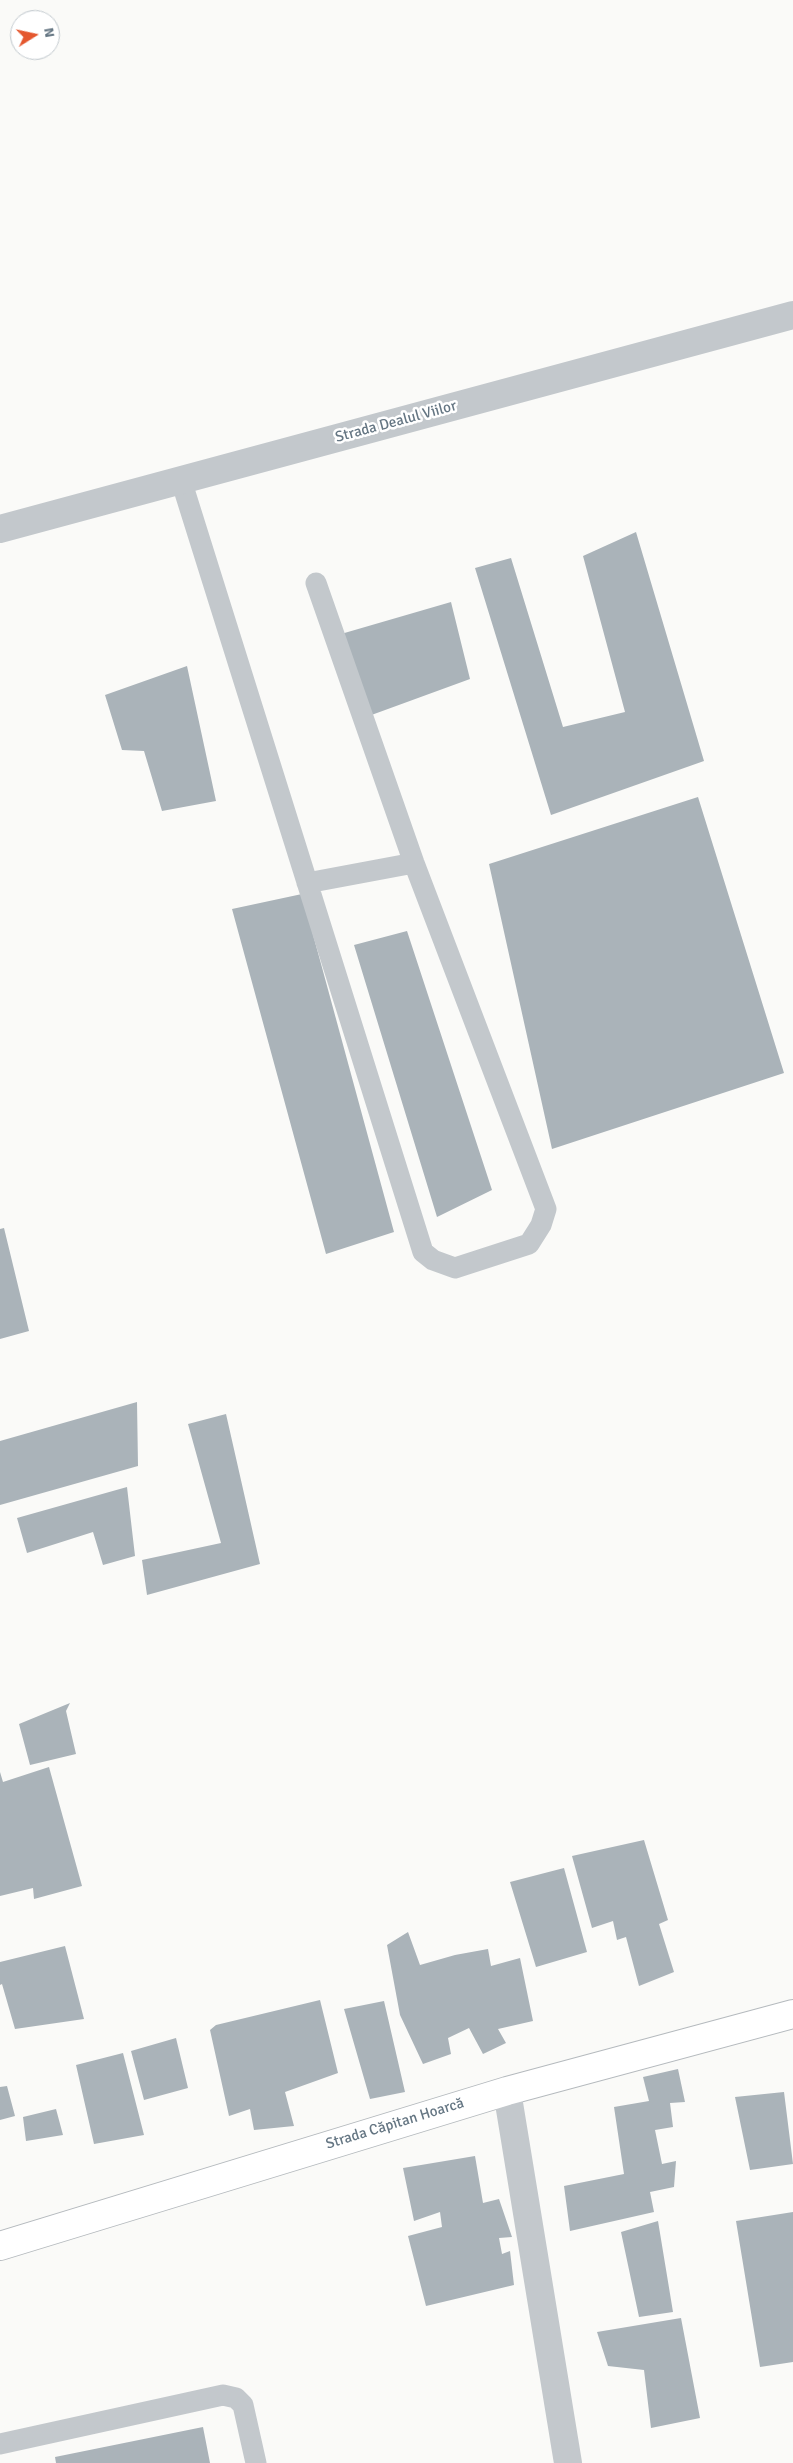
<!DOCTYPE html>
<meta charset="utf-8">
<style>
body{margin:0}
#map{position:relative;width:793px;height:2463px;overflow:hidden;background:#fafaf8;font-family:Signika,sans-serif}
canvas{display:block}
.north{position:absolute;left:10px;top:10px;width:50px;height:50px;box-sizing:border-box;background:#fff;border:1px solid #c1c8cd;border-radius:50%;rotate:80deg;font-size:14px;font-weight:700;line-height:20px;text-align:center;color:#657683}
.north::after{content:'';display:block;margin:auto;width:18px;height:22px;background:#e4572e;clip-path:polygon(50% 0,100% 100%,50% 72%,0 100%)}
</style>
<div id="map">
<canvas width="793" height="2463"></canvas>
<div class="north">N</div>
</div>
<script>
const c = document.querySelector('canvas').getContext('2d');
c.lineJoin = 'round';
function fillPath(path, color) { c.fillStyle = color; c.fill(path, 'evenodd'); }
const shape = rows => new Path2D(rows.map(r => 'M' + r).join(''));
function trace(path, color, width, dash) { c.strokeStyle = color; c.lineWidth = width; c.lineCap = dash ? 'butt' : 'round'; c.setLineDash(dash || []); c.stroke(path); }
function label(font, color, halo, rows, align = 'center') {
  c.font = font + ' Signika,sans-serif'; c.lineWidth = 5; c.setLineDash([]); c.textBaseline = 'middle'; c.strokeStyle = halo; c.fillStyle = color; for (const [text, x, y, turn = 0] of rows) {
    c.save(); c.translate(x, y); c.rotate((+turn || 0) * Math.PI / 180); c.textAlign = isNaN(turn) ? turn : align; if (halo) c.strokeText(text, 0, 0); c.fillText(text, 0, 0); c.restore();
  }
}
fillPath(shape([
 [636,532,704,761,551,815,475,568,511,558,563,727,625,712,583,556],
 [451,602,470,679,366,717,341,634],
 [187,666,216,801,162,811,144,751,122,750,105,695],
 [698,797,784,1073,552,1149,489,864],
 [302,894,394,1232,326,1254,232,909],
 [407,931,492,1190,437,1217,354,945],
 [4,1228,29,1331,0,1339,0,1229],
 [137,1402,138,1466,0,1505,0,1441],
 [226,1414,260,1564,147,1595,142,1560,221,1543,188,1424],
 [127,1487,135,1556,103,1565,93,1532,27,1553,17,1518],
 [70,1703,66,1711,76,1754,30,1765,19,1724],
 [49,1767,82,1886,34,1899,33,1888,0,1896,0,1772,3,1782],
 [644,1840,668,1920,659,1924,674,1972,639,1986,626,1937,617,1940,613,1921,592,1928,572,1856],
 [564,1868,587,1952,536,1967,510,1882],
 [408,1932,420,1965,455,1955,488,1949,491,1966,520,1958,533,2021,498,2029,506,2043,483,2054,469,2028,448,2038,451,2054,423,2064,400,2015,387,1945],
 [65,1946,84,2019,15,2029,2,1984,0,1985,0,1962],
 [320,2000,338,2073,285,2092,294,2126,254,2130,250,2109,229,2116,210,2030,216,2025],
 [384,2001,405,2092,370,2099,344,2009],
 [176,2038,188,2088,144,2100,131,2051],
 [123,2053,144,2135,94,2144,76,2065],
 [678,2069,685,2102,670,2103,673,2127,655,2130,662,2164,676,2161,674,2187,650,2192,654,2212,570,2231,564,2186,624,2174,614,2107,649,2101,643,2077],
 [7,2086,15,2116,0,2120,0,2087],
 [784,2092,793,2164,750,2170,735,2097],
 [56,2109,63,2135,26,2141,23,2117],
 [475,2156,483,2203,499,2199,512,2237,499,2238,502,2254,510,2251,514,2285,426,2306,408,2236,442,2227,440,2212,414,2221,403,2168],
 [793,2212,793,2362,760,2367,736,2221],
 [658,2221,673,2312,639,2317,621,2232],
 [681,2318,700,2418,651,2428,644,2370,608,2366,597,2332],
 [203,2427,210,2463,56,2463,55,2457]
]), '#aab3b9');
const primary = shape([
 [0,2246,507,2091,793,2014]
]);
trace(primary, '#b5babe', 30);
trace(shape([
 [181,480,423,1252,433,1260,455,1268,529,1244,541,1225,546,1209,414,863,316,583],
 [307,883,414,863],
 [0,2444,223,2395,236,2398,243,2405,256,2463]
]), '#c3c8cc', 21);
trace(shape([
 [0,529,793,315],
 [507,2091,568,2463]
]), '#c3c8cc', 28);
trace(primary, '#fff', 28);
label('15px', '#657683', '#fff', [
 ["Strada Dealul Viilor",396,422,-15],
 ["Strada Căpitan Hoarcă",395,2124,-17]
]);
</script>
